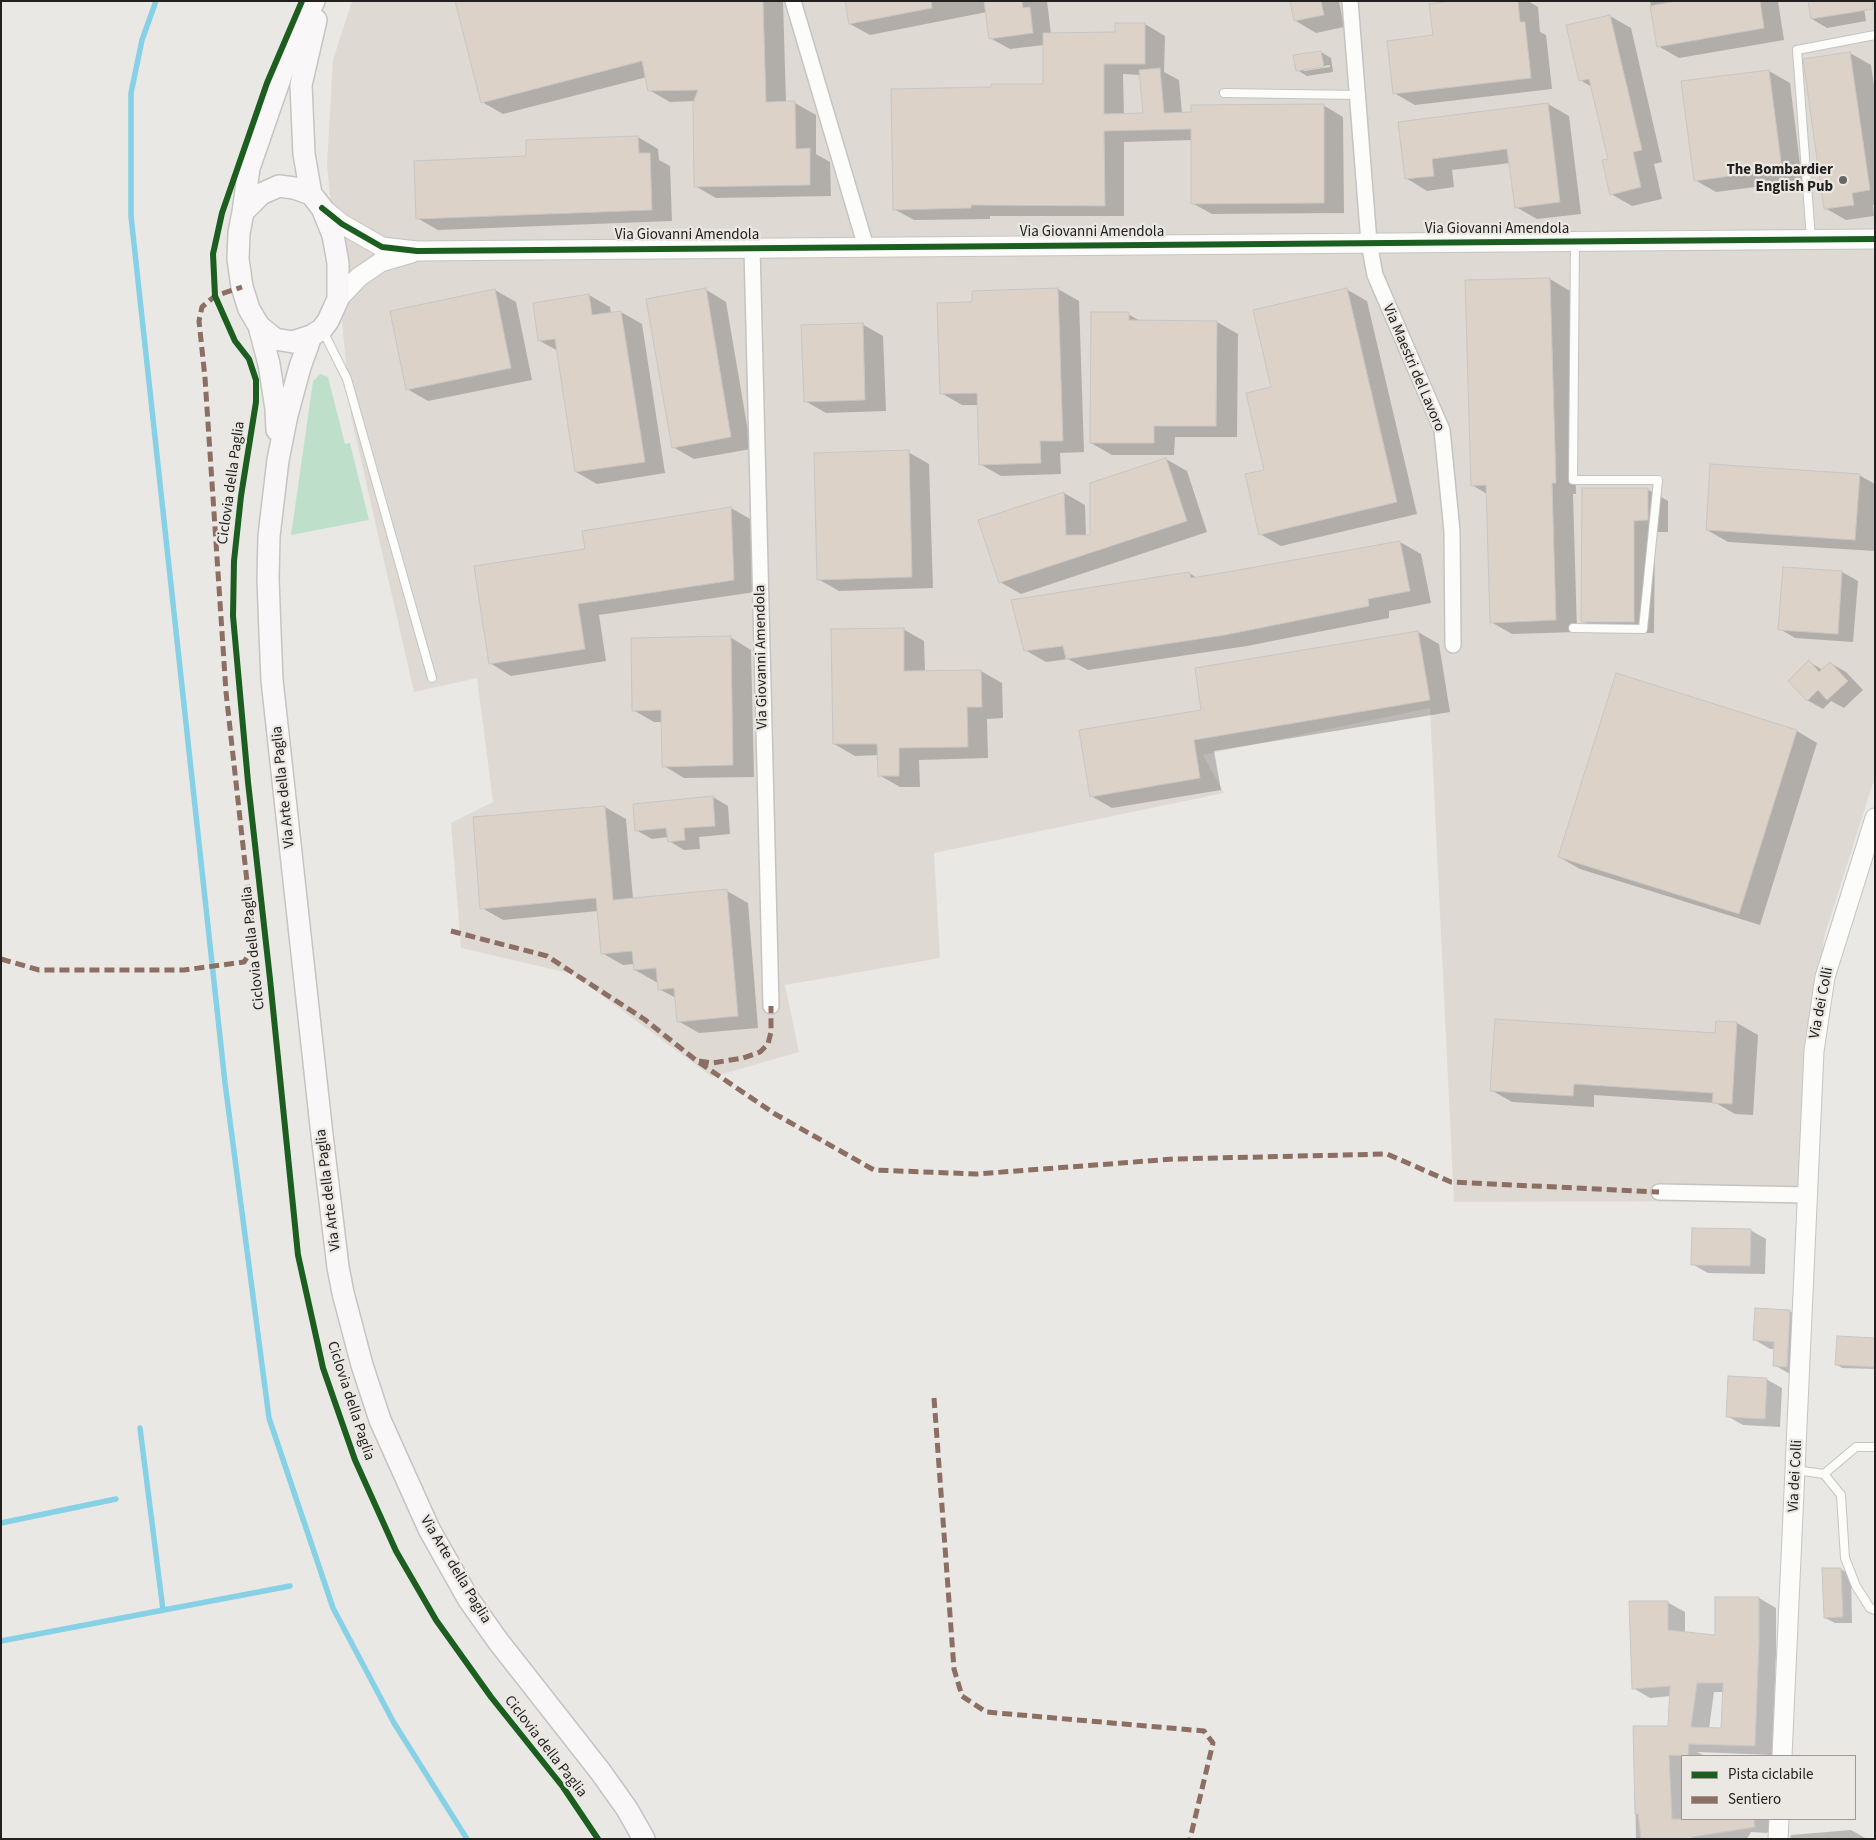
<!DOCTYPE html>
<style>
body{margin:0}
#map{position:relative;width:1876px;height:1840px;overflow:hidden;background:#eae8e5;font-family:"Source Sans 3",sans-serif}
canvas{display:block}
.frame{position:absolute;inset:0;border:2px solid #222120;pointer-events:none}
.legend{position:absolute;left:1681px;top:1755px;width:175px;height:65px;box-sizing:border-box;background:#ebe8e4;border:1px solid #9b9896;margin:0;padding:6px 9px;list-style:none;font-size:15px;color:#222120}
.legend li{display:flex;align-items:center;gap:10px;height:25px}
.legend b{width:25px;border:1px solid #9b9896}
</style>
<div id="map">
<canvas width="1876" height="1840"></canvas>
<div class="frame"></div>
<ul class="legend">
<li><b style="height:6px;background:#1b5e20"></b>Pista ciclabile</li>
<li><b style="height:6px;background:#8d6e63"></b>Sentiero</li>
</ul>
</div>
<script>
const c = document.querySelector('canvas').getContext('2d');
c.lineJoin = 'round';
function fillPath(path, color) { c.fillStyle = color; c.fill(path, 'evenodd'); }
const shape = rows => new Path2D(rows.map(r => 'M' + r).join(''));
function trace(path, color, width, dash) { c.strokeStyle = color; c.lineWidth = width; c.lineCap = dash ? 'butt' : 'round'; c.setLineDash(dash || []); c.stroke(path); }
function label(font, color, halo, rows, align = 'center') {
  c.font = font + ' "Source Sans 3",sans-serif'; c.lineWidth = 4.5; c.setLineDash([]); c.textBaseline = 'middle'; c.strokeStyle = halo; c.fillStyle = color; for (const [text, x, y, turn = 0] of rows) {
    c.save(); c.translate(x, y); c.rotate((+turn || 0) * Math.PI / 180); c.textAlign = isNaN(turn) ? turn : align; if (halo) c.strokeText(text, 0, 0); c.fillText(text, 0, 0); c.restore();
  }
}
fillPath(shape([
 [352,1,1875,1,1875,777,1824,937,1798,1201,1454,1202,1430,708,1203,755,1224,793,934,853,940,958,785,985,799,1052,712,1077,573,974,461,948,451,823,493,802,477,678,414,692,351,416,327,164,333,60]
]), '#ded9d3');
fillPath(shape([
 [320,374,328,377,345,444,350,443,369,520,291,535,313,381]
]), '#bee0cb');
fillPath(shape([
 [456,1,783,1,786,103,795,103,816,115,816,154,830,162,831,196,716,198,695,186,695,101,670,102,649,90,647,77,503,114,482,102],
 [846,1,1047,1,1051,34,1116,34,1145,24,1165,36,1164,72,1179,80,1182,114,1323,105,1343,117,1344,213,1212,214,1192,203,1192,140,1124,142,1124,216,990,216,990,219,914,220,894,209,992,89,1045,85,1044,45,1010,49,990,38,987,12,870,35,850,24],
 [1123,74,1141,75,1144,115,1124,115],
 [1292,1,1339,1,1344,27,1316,33,1296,21],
 [1461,1,1528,1,1538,7,1540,32,1546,35,1552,89,1415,105,1394,93],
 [1650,1,1778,1,1784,40,1679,58,1658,46],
 [1863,1,1866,21,1827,28,1812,19],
 [1610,16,1631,28,1662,162,1654,164,1662,199,1632,206,1611,194,1610,160,1592,87,1580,80],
 [1321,52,1331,58,1333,72,1307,76,1297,70],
 [1330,65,1330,67,1304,71,1304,69],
 [1850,53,1871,65,1875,92,1875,204,1873,205,1874,216,1846,220,1825,208],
 [1769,71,1790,83,1802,181,1716,192,1695,180],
 [1548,104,1569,116,1581,214,1537,219,1516,207,1510,163,1452,170,1454,187,1427,191,1406,178,1399,123],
 [638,137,658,149,659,160,670,166,672,221,438,230,417,218,527,158],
 [1550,279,1570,291,1576,494,1573,494,1577,632,1512,634,1491,622,1487,494,1472,485],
 [705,289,726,302,751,449,694,459,673,447],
 [1058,289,1079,301,1084,452,1060,453,1061,474,1001,476,980,464,978,405,962,405,941,393,974,303,973,292],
 [1346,289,1367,301,1417,514,1281,546,1260,534,1273,388],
 [495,290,516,302,532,380,428,401,407,389],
 [589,295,610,307,611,313,621,312,642,324,665,473,597,484,576,472,558,351,540,341],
 [1128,314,1142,322,1217,322,1238,334,1237,437,1175,437,1174,455,1112,455,1091,443],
 [862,324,883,336,886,411,826,413,805,401],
 [908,452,929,464,933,588,839,591,818,579],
 [1166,459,1187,471,1207,532,1021,594,1000,582,980,521,1064,493,1085,505,1086,536,1091,536],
 [1859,475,1875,484,1875,551,1728,542,1707,530],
 [1647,489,1668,501,1668,532,1655,532,1654,633,1604,633,1583,621],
 [731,508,752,520,755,592,599,615,606,661,511,676,490,663,587,550],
 [1400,542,1421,554,1431,603,1389,611,1389,618,1247,646,1088,670,1068,659,1046,662,1025,650,1189,573,1197,578],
 [1784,568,1842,572,1858,581,1853,642,1795,638,1780,629],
 [903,629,924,641,925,672,981,671,1002,683,1003,718,987,719,988,758,919,760,920,787,900,787,879,775,879,755,855,756,834,744],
 [1418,632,1439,644,1450,712,1214,751,1221,790,1112,808,1091,796,1203,711],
 [730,637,751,650,754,777,684,778,664,766,663,722,654,722,633,710],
 [1809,662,1823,670,1830,663,1846,672,1863,690,1844,708,1831,701,1823,709,1807,700],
 [1797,731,1817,743,1760,925,1580,869,1559,857],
 [713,797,728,806,730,834,699,837,700,849,684,850,669,841,668,837,652,839,636,830],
 [605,807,626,819,633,899,727,891,748,903,758,1028,699,1033,678,1021,676,998,659,989,659,982,656,982,635,970,634,964,623,965,602,953,598,911,503,920,482,908],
 [1717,1022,1737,1023,1758,1035,1753,1115,1735,1114,1716,1103,1594,1095,1594,1107,1512,1102,1491,1090,1716,1034],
 [1750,1230,1766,1239,1765,1274,1708,1273,1692,1264],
 [1790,1311,1805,1320,1802,1375,1790,1374,1774,1365,1775,1349,1770,1349,1755,1340],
 [1875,1339,1875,1369,1842,1368,1836,1364],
 [1766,1379,1782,1388,1780,1427,1743,1425,1727,1416],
 [1841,1569,1851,1575,1852,1623,1835,1623,1825,1618],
 [1759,1598,1776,1608,1776,1653,1772,1755,1697,1752,1705,1756,1682,1756,1682,1819,1776,1819,1767,1833,1751,1832,1747,1839,1636,1839,1634,1727,1669,1727,1670,1696,1650,1698,1633,1688,1667,1602,1685,1612,1685,1633,1716,1637],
 [1714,1692,1724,1692,1722,1729,1709,1729],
 [1851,1830,1867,1839,1790,1839,1791,1835]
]), '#0003');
trace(shape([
 [156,1,142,40,131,93,131,216,225,1083,269,1418,333,1608,394,1723,467,1839],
 [140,1428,163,1610],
 [1,1523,116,1499],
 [1,1641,290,1586]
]), '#87d1e6', 5.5);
const building = shape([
 [455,1,763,1,766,102,795,101,796,149,810,148,810,185,694,187,693,103,698,90,648,91,642,61,481,103,455,1],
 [845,1,931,1,932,8,849,24,845,1],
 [984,1,1022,1,1023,8,1030,7,1033,33,989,39,984,1],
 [1290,1,1321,1,1324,15,1294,21,1290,1],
 [1451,1,1518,1,1520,22,1525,22,1531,78,1393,94,1387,41,1433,35,1429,4,1451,1],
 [1676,1,1760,1,1764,28,1657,47,1650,6,1676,1],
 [1808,1,1873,1,1873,9,1811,19,1808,1],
 [1610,15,1642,150,1633,152,1641,187,1610,195,1602,160,1608,159,1589,79,1579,81,1566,25,1610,15],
 [1115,23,1145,23,1145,64,1104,64,1104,114,1143,113,1139,70,1160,68,1164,113,1191,112,1191,105,1324,104,1324,203,1191,204,1191,129,1104,131,1105,206,971,205,971,208,893,210,891,89,991,87,991,84,1043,84,1043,33,1115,32,1115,23],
 [1321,51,1324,67,1296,71,1293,55,1321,51],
 [1850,52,1870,190,1852,193,1854,205,1824,209,1803,59,1850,52],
 [1769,70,1782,169,1694,181,1681,81,1769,70],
 [1548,103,1560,202,1515,208,1507,149,1432,159,1434,176,1405,179,1398,122,1548,103],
 [638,136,639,153,650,153,652,210,416,219,414,161,526,156,526,140,638,136],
 [1550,278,1556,483,1552,483,1556,620,1490,623,1486,485,1471,486,1465,280,1550,278],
 [706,288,731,437,672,448,646,299,706,288],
 [1058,288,1063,441,1040,441,1041,463,979,465,977,393,940,394,937,303,972,302,972,291,1058,288],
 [1347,288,1397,502,1259,535,1245,474,1264,470,1246,393,1271,387,1253,310,1347,288],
 [495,289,511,368,406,390,390,311,495,289],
 [589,294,592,315,621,311,645,462,575,472,555,339,538,341,533,303,589,294],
 [1091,312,1129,312,1129,320,1217,321,1216,426,1154,426,1154,443,1090,443,1091,312],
 [863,323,865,400,804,402,801,325,863,323],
 [909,450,912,577,817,580,814,453,909,450],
 [1166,458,1187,521,999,583,978,520,1064,492,1066,535,1090,535,1090,483,1166,458],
 [1710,464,1860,474,1855,540,1706,530,1710,464],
 [1582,488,1648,488,1648,520,1634,521,1634,622,1581,622,1582,488],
 [731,507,734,580,578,604,585,649,489,664,474,566,585,549,582,531,731,507],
 [1400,541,1410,591,1368,599,1369,606,1225,635,1066,659,1063,646,1024,651,1011,600,1189,572,1191,578,1216,574,1400,541],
 [1783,567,1842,571,1838,634,1778,630,1783,567],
 [904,628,904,671,981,670,982,707,967,707,968,747,899,748,899,776,878,776,877,744,833,744,831,629,904,628],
 [1418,631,1430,700,1194,740,1200,778,1090,797,1079,730,1201,710,1195,668,1418,631],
 [731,636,733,765,662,767,661,710,632,711,631,638,731,636],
 [1809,660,1819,672,1830,662,1848,681,1827,700,1818,690,1807,701,1788,681,1809,660],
 [1616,673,1797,730,1739,914,1558,857,1616,673],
 [713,796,715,826,684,828,685,840,668,842,666,828,635,831,633,804,713,796],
 [605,806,613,900,727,889,738,1016,677,1022,674,988,658,990,656,968,634,970,632,951,601,954,596,898,480,909,473,817,605,806],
 [1495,1019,1715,1033,1716,1021,1737,1022,1732,1104,1712,1103,1713,1093,1574,1084,1573,1096,1490,1091,1495,1019],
 [1692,1228,1751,1229,1750,1266,1691,1265,1692,1228],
 [1755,1308,1790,1310,1787,1367,1773,1366,1774,1342,1753,1340,1755,1308],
 [1837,1336,1875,1338,1875,1367,1835,1365,1837,1336],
 [1728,1376,1767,1378,1765,1419,1726,1417,1728,1376],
 [1822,1568,1841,1568,1843,1617,1824,1618,1822,1568],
 [1715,1597,1759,1597,1759,1643,1755,1746,1689,1744,1688,1756,1669,1755,1672,1819,1754,1819,1755,1827,1692,1837,1692,1839,1641,1839,1638,1814,1635,1814,1633,1726,1668,1726,1670,1686,1632,1689,1629,1601,1668,1601,1668,1630,1715,1635,1715,1597],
 [1697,1683,1723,1683,1721,1728,1691,1727,1697,1683]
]);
fillPath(building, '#dcd2c8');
trace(building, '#c8c6c4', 1);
const service = shape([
 [1224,93,1357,95],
 [1811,239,1797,50,1875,35],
 [323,331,347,379,432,678],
 [1573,628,1643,629,1658,480,1573,480,1575,242],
 [1796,1470,1824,1474,1856,1447,1875,1447],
 [1824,1474,1841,1495,1845,1558,1856,1586,1870,1608,1875,1610]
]);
const minor = shape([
 [793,1,866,247],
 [1350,1,1369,243,1375,275,1442,430,1452,531,1453,645],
 [752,248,771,1006],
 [1659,1192,1807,1195]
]);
const tertiary = shape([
 [322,208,342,224,382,247,417,251,1875,239],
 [338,299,359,277,381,262,412,253],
 [1782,1756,1814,1051,1825,977,1875,818],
 [1778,1839,1779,1819]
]);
const secondary = shape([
 [279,186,294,188,311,194,322,208,333,235,338,263,338,299,328,321,322,329,311,336,293,342,275,339,259,326,249,309,242,287,238,259,239,233,243,212,261,194,279,186],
 [311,194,304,154,301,85,316,20],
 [243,212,249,168,284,67,314,1],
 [259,326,269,364,276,409,277,430],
 [311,336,300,367,287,415,278,460,269,536,268,579,270,632,272,680,322,1135,338,1267,343,1293,362,1365,380,1420,429,1529,469,1600,498,1641,600,1771,627,1809,644,1839]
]);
trace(service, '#c5c4c2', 10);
trace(minor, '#c5c4c2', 18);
trace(tertiary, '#c5c4c2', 21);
trace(secondary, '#c5c4c2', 24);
trace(service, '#fcfcfb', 8);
trace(minor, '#fcfcfb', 15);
trace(tertiary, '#fcfcfb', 19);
trace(secondary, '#f9f7f7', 21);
trace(shape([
 [451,931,547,956,644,1019,697,1061,775,1114,874,1170,977,1174,1174,1159,1387,1154,1451,1182,1659,1192],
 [1,959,39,970,184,970,244,962,252,950,253,936,226,692,205,378,199,321,202,307,215,296,242,287],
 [699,1061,712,1063,743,1058,760,1052,768,1044,771,1032,771,1006],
 [934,1398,954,1669,962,1696,986,1712,1204,1731,1213,1743,1190,1839]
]), '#8d6e63', 5, [10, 5]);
trace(shape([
 [302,1,267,83,222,213,213,254,215,296,235,341,249,359,256,380,256,402,241,496,234,561,233,616,248,782,270,979,298,1255,323,1368,355,1460,396,1551,436,1620,491,1697,563,1787,598,1839],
 [322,208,342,224,382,247,417,251,1875,239]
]), '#1b5e20', 6);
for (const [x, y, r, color] of [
 [1843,180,5,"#686765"]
]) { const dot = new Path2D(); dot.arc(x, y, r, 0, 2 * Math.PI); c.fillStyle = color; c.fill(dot); trace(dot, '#ebe8e4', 2); }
label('bold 15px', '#222120', '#ebe8e4', [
 ["The Bombardier",1833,171],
 ["English Pub",1833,188]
], 'right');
label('15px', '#222120', '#ebe8e4', [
 ["Via Giovanni Amendola",1497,230],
 ["Via Giovanni Amendola",1092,233],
 ["Via Giovanni Amendola",687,236],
 ["Via Maestri del Lavoro",1413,368,67],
 ["Ciclovia della Paglia",232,483,-82],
 ["Via Giovanni Amendola",762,657,-91],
 ["Via Arte della Paglia",284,787,-96],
 ["Ciclovia della Paglia",254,948,-96],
 ["Via dei Colli",1822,1003,-79],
 ["Via Arte della Paglia",329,1190,-97],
 ["Ciclovia della Paglia",350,1401,72],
 ["Via dei Colli",1796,1476,-87],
 ["Via Arte della Paglia",455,1570,59],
 ["Ciclovia della Paglia",545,1747,52]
]);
</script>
